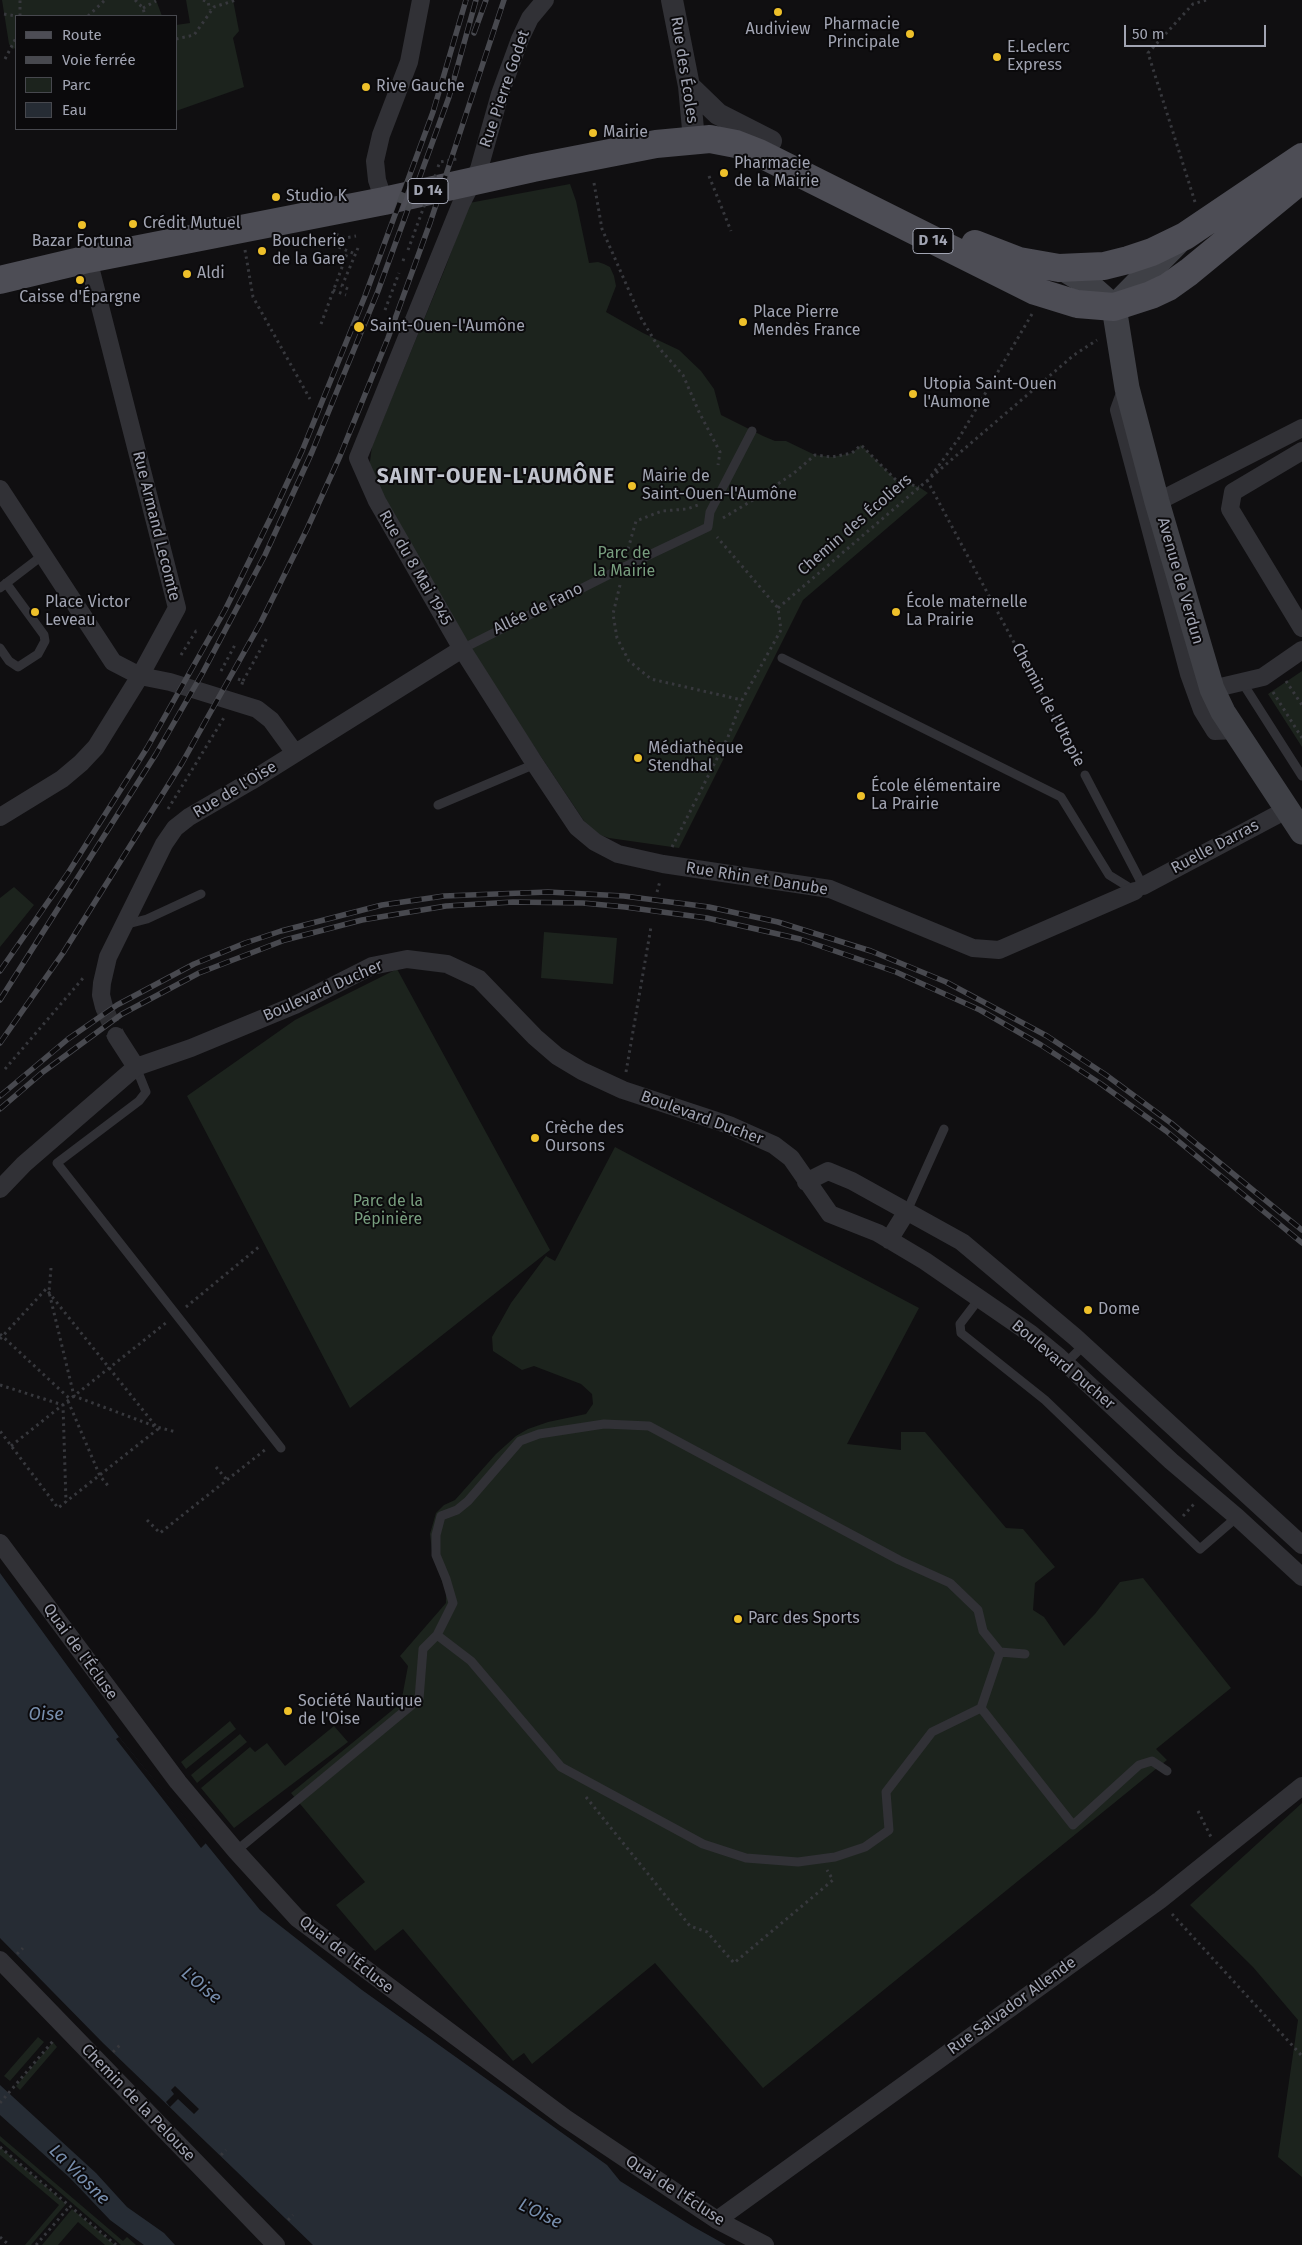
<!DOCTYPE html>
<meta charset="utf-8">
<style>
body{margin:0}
#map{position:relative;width:1302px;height:2245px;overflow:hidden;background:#100f11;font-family:"Fira Sans",sans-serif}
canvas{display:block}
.legend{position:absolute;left:15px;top:15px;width:162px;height:115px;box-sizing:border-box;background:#0b0a0c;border:1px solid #47484e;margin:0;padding:6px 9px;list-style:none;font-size:15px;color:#a1a4b2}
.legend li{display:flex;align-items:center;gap:10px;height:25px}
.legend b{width:25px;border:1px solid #47484e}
.scale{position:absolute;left:1124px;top:25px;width:142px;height:22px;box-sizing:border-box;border:2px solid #a1a4b2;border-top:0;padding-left:6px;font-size:15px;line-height:18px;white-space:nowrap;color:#a1a4b2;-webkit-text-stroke:4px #0b0a0c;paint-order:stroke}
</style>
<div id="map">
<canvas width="1302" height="2245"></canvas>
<ul class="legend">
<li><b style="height:6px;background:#4d4d55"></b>Route</li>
<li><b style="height:6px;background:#48494f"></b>Voie ferrée</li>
<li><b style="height:14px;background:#1c231d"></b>Parc</li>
<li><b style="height:14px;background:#262c34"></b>Eau</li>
</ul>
<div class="scale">50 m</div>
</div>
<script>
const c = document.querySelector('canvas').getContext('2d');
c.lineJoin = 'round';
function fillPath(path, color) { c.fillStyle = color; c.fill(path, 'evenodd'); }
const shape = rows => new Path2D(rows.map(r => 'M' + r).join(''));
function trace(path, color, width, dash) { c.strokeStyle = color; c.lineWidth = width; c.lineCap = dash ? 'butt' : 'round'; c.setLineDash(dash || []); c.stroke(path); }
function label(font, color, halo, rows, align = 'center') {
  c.font = font + ' "Fira Sans",sans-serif'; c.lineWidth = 4; c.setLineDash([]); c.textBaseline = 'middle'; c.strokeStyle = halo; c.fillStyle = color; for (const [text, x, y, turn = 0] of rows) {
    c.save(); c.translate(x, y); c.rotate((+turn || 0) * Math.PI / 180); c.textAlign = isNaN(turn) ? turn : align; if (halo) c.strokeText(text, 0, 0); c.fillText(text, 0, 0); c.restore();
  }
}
fillPath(shape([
 [2,0,156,0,162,16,16,16,16,48,12,49,9,44],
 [186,0,233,0,239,31,233,38,244,87,176,111,176,25,190,23],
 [570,184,576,201,589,263,598,262,604,264,610,267,614,276,616,286,606,312,643,333,679,350,701,371,714,389,721,415,763,436,775,441,786,441,815,455,832,457,852,453,861,445,896,480,919,487,928,493,803,600,679,848,609,838,600,835,586,824,468,648,369,469,372,446,446,266,469,203],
 [1302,671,1302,747,1268,694],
 [14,887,34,905,0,947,0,898],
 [544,932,617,938,613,984,541,978],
 [397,969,550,1250,350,1408,187,1096,295,1020],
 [615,1147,919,1308,847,1444,901,1450,901,1432,925,1432,1006,1528,1023,1529,1055,1567,1035,1583,1033,1610,1044,1617,1064,1646,1095,1614,1120,1582,1143,1578,1231,1688,1156,1749,1167,1760,763,2088,655,1963,532,2064,524,2053,513,2061,403,1929,375,1951,336,1905,365,1882,291,1793,401,1703,408,1666,400,1656,446,1603,446,1593,432,1551,430,1534,436,1513,444,1505,455,1500,496,1454,516,1436,528,1429,548,1422,586,1414,593,1404,592,1394,581,1384,534,1366,522,1370,493,1351,492,1337,511,1303,546,1256,555,1261],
 [230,1721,236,1729,186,1769,181,1762],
 [334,1726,348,1742,234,1828,201,1788,250,1747,255,1752,267,1743,285,1766],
 [240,1734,247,1742,197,1783,191,1775],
 [1302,1803,1302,2177,1278,2157,1298,2020,1253,1967,1190,1905],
 [38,2037,44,2042,10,2081,4,2076],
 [53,2042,57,2047,20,2090,16,2086],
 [0,2136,123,2241,127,2237,136,2245,121,2245,0,2141],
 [0,2147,66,2204,31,2245,25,2245,59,2205,0,2155],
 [72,2209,115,2245,105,2245,78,2222,58,2245,42,2245]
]), '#1c231d');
fillPath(shape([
 [0,1573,119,1737,260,1910,362,1990,607,2165,620,2181,692,2226,726,2245,313,2245,103,2043,0,1938],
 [0,2085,96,2173,127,2207,164,2233,175,2245,144,2245,110,2220,70,2178,0,2115]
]), '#262c34');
fillPath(shape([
 [119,1737,206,1843,201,1848,116,1739],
 [175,2086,199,2109,194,2114,178,2099,170,2107,166,2102,174,2094,171,2090]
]), '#100f11');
trace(shape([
 [104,1007,116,1036]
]), '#2d2d31', 18, [18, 9]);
trace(shape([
 [135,0,143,8,145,16],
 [203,0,208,2,210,10],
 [143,8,156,1],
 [4,14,16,16],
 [20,16,20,0],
 [88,16,105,0],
 [176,39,194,35,214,7,236,0],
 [5,59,16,38],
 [438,167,440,162,457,159],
 [709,176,731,231],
 [594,183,602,229,641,318,659,348,683,375,699,412,720,452,718,465],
 [1195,202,1148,53,1193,4,1206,0],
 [336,234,345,238,356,236],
 [333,235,329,243,355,254],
 [245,250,253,297,310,399],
 [403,261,404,258],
 [348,289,342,286,358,248],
 [333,290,346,295],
 [385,310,399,273],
 [321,324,348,251],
 [931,476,959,438,1032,314],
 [927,480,1079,764],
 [723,518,763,494,794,473,815,455,832,457,852,453,861,445,896,480,919,487],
 [628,549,636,521,662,511,687,509,698,505],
 [620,585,613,614,617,638,629,661,651,679,742,700],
 [778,608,1074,355,1097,340],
 [181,655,196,631,200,632],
 [221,671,236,643],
 [238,679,243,681,241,687],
 [243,681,268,636],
 [1286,681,1302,705],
 [1273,692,1302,738],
 [168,809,225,716],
 [672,847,728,737,742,700,781,630,778,608,717,537],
 [657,892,660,881],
 [5,1069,84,977],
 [626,1072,651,927],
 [51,1268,49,1292,74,1396,157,1427,176,1432],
 [186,1307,260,1246],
 [0,1334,70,1399],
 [0,1339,46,1289,158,1429,58,1508,0,1431],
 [0,1385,63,1405,66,1502],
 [68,1401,100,1476,110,1488],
 [11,1446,167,1322],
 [216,1467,227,1480],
 [1183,1516,1194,1504],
 [147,1520,160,1533,266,1449],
 [586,1797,690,1926,707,1932,734,1963,833,1880,827,1870],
 [1198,1811,1211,1837],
 [1172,1914,1302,2056],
 [17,1954,23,1948],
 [113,2052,120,2045],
 [0,2103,53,2041],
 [0,2147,116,2245],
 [221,2155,226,2150],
 [288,2220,293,2215],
 [0,2237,9,2245],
 [36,2245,70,2206]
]), '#37383d', 3, [2.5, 4]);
trace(shape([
 [0,588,43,555],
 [0,648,9,661,18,667,38,654,45,641,44,635,6,583],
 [462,649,624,567,708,527,710,512,752,431],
 [782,658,1061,797,1109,875,1135,891,1143,886,1085,775],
 [1242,682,1302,776],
 [438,805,535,764],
 [124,925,147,919,201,894],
 [136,1067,146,1092,139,1101,57,1163,281,1448],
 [907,1211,944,1129],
 [979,1299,960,1324,961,1333,1045,1400,1200,1549,1237,1517],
 [1066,1363,1084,1345],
 [1000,1652,983,1631,978,1610,950,1583,899,1560,649,1426,604,1424,539,1434,520,1441,468,1501,457,1510,441,1516,436,1535,436,1555,446,1579,453,1603,437,1635,471,1661,561,1767,703,1844,746,1858,798,1862,835,1857,865,1847,889,1830,886,1792,932,1732,981,1708,1073,1825,1139,1765,1152,1761,1167,1771],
 [981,1708,1000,1652,1025,1654],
 [236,1851,419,1699,423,1649,437,1635]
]), '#313136', 9);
trace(shape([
 [545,0,530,18,520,39,500,94,479,169,461,204,358,458,377,501,462,649,535,764,577,827,595,842,618,854,663,864,830,889,973,948,999,950,1135,891],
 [384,201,377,180,375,161,381,135,409,62,421,0],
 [1127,388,1119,410,1189,674,1202,710,1215,731,1235,730],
 [1302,451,1233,492,1230,509,1302,628],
 [0,489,113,662,140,676,170,682,257,709,271,720,295,753],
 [1157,502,1302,428],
 [1212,689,1263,677,1302,650],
 [0,817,62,779,81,763,96,747,140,676,177,608,88,259],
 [1143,886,1288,809],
 [104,1007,101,995,102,983,108,957,164,844,175,828,189,817,251,781,462,649],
 [116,1036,136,1067],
 [806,1182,828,1171,852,1181,962,1242,1075,1337,1302,1545],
 [0,1189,24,1164,136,1067,191,1048,295,1005,372,966,407,959,447,964,479,979,535,1037,557,1056,582,1071,623,1090,729,1125,774,1145,791,1158,830,1214,878,1233,925,1261,1031,1334,1059,1357,1171,1461,1237,1517,1302,1577],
 [889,1240,907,1211],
 [0,1543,178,1782,236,1851,297,1918,565,2118,717,2220,765,2245],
 [0,1960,276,2245],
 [717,2220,1160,1900,1302,1786]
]), '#313136', 18);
trace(shape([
 [672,0,689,86,694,140],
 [689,86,718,114,771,141]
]), '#313136', 22);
trace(shape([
 [1064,269,1087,283,1114,307],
 [1114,307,1127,388,1157,502,1212,689,1223,712,1302,832],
 [1114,307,1177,243]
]), '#3f4046', 25);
trace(shape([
 [975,244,1019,261,1059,268,1104,266,1128,260,1152,252,1185,236,1302,157],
 [0,280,88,259,384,201,533,168,656,144,710,139,736,144,759,153,1035,291,1077,304,1114,307,1151,295,1168,287,1189,272,1302,179]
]), '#4d4d55', 28);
const rail = shape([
 [474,33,486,0],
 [0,971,68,873,147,748,225,610,274,511,302,451,365,296,433,112,466,0],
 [0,1000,156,754,202,674,265,555,312,452,378,291,449,97,476,0],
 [0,1043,63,953,182,763,261,622,307,529,340,456,388,338,430,223,504,0],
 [0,1096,68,1039,117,1005,194,964,245,943,281,931,382,905,444,896,548,892,624,896,709,907,778,922,871,951,946,982,1047,1036,1106,1075,1171,1123,1302,1230],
 [0,1109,43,1072,122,1014,199,973,285,940,362,920,446,906,513,902,583,903,625,907,707,918,800,939,896,972,980,1010,1041,1045,1101,1084,1166,1131,1302,1243]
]);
trace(rail, '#48494f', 5.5);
trace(rail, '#0b0a0c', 4, [11]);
trace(shape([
 [408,250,437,171]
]), '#37383d', 3, [2.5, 4]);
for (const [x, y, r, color] of [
 [778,12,5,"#eec02a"],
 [910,34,5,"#eec02a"],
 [997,57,5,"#eec02a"],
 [366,87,5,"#eec02a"],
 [593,133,5,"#eec02a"],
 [724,173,5,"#eec02a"],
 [276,197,5,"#eec02a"],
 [133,224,5,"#eec02a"],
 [82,225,5,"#eec02a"],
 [262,251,5,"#eec02a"],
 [187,274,5,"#eec02a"],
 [80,280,5,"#eec02a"],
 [743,322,5,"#eec02a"],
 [359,327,6,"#eec02a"],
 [913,394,5,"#eec02a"],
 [632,486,5,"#eec02a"],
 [35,612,5,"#eec02a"],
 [896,612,5,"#eec02a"],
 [638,758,5,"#eec02a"],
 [861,796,5,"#eec02a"],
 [535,1138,5,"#eec02a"],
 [1088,1310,5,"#eec02a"],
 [738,1619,5,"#eec02a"],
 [288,1711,5,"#eec02a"]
]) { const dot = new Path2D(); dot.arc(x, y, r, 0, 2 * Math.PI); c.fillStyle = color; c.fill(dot); trace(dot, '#0b0a0c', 2); }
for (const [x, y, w] of [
 [428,191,40],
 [933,241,40]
]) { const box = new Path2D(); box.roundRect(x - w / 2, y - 12.5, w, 25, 4); c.fillStyle = '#0b0a0c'; c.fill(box); trace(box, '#a1a4b2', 1); }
label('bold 15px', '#a1a4b2', null, [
 ["D 14",428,191],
 ["D 14",933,241]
]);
label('16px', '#a1a4b2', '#0b0a0c', [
 ["Pharmacie",900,25,"right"],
 ["Principale",900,43,"right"],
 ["Audiview",778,30,"center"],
 ["E.Leclerc",1007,48],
 ["Express",1007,66],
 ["Rive Gauche",376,87],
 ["Mairie",603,133],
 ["Pharmacie",734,164],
 ["de la Mairie",734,182],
 ["Studio K",286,197],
 ["Crédit Mutuel",143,224],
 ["Bazar Fortuna",82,242,"center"],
 ["Boucherie",272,242],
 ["de la Gare",272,260],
 ["Aldi",197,274],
 ["Caisse d'Épargne",80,298,"center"],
 ["Place Pierre",753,313],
 ["Mendès France",753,331],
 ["Saint-Ouen-l'Aumône",370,327],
 ["Utopia Saint-Ouen",923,385],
 ["l'Aumone",923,403],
 ["Mairie de",642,477],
 ["Saint-Ouen-l'Aumône",642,495],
 ["Place Victor",45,603],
 ["Leveau",45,621],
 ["École maternelle",906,603],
 ["La Prairie",906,621],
 ["Médiathèque",648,749],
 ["Stendhal",648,767],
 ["École élémentaire",871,787],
 ["La Prairie",871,805],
 ["Crèche des",545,1129],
 ["Oursons",545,1147],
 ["Dome",1098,1310],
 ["Parc des Sports",748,1619],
 ["Société Nautique",298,1702],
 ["de l'Oise",298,1720]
], 'left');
label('16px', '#a1a4b2', '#0b0a0c', [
 ["Rue des Écoles",684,70,81],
 ["Rue Pierre Godet",505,89,-71],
 ["Chemin des Écoliers",855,525,-41],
 ["Rue Armand Lecomte",156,526,76],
 ["Rue du 8 Mai 1945",415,568,60],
 ["Avenue de Verdun",1180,581,74],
 ["Allée de Fano",538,609,-26],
 ["Chemin de l'Utopie",1048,705,62],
 ["Rue de l'Oise",235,790,-31],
 ["Ruelle Darras",1215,847,-28],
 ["Rue Rhin et Danube",757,879,9],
 ["Boulevard Ducher",323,991,-24],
 ["Boulevard Ducher",702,1118,20],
 ["Boulevard Ducher",1063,1365,40],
 ["Quai de l'Écluse",80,1652,54],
 ["Quai de l'Écluse",346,1955,38],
 ["Rue Salvador Allende",1012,2006,-36],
 ["Chemin de la Pelouse",138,2103,46],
 ["Quai de l'Écluse",675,2191,33]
]);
label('16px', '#779d7e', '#0b0a0c', [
 ["Parc de",624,554],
 ["la Mairie",624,572],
 ["Parc de la",388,1202],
 ["Pépinière",388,1220]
]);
label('italic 18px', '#778ead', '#0b0a0c', [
 ["Oise",46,1715],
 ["L'Oise",201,1986,40],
 ["La Viosne",79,2175,45],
 ["L'Oise",540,2214,26]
]);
c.letterSpacing = '1px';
label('bold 21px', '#c1c4ce', '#0b0a0c', [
 ["SAINT-OUEN-L'AUMÔNE",496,477]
]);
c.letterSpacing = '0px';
</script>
